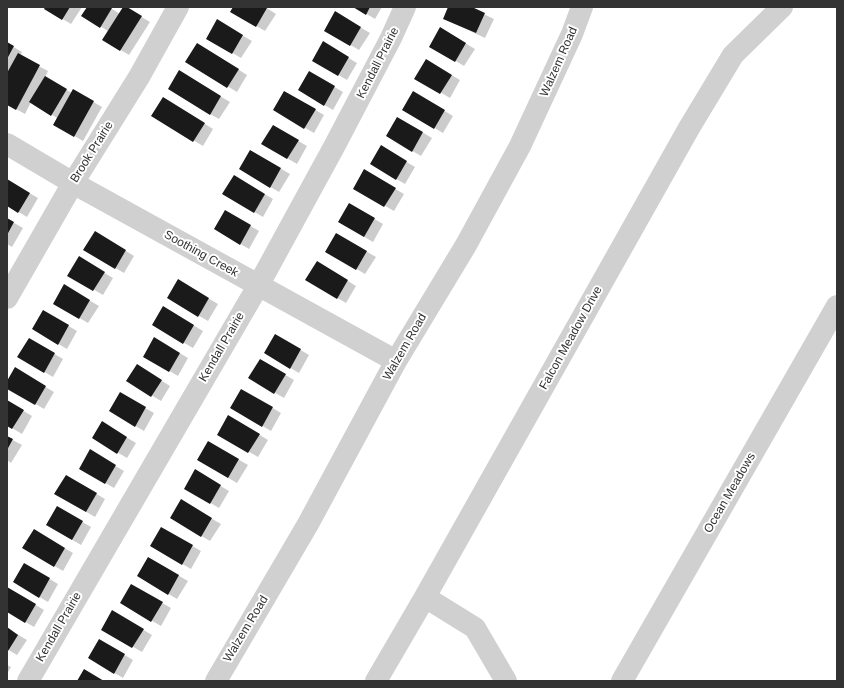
<!DOCTYPE html>
<style>
body{margin:0}
#map{position:relative;width:844px;height:688px;overflow:hidden;background:#fff;font-family:Helvetica,sans-serif}
canvas{display:block}
.frame{position:absolute;inset:0;border:8px solid #333;pointer-events:none}
</style>
<div id="map">
<canvas width="844" height="688"></canvas>
<div class="frame"></div>
</div>
<script>
const c = document.querySelector('canvas').getContext('2d');
c.lineJoin = 'round';
function fillPath(path, color) { c.fillStyle = color; c.fill(path, 'evenodd'); }
const shape = rows => new Path2D(rows.map(r => 'M' + r).join(''));
function trace(path, color, width, dash) { c.strokeStyle = color; c.lineWidth = width; c.lineCap = dash ? 'butt' : 'round'; c.setLineDash(dash || []); c.stroke(path); }
function label(font, color, halo, rows, align = 'center') {
  c.font = font + ' Helvetica,sans-serif'; c.lineWidth = 4; c.setLineDash([]); c.textBaseline = 'middle'; c.strokeStyle = halo; c.fillStyle = color; for (const [text, x, y, turn = 0] of rows) {
    c.save(); c.translate(x, y); c.rotate((+turn || 0) * Math.PI / 180); c.textAlign = isNaN(turn) ? turn : align; if (halo) c.strokeText(text, 0, 0); c.fillText(text, 0, 0); c.restore();
  }
}
fillPath(shape([
 [47,7,82,7,71,24,46,9],
 [88,7,109,7,120,14,125,7,150,22,129,55,104,40,108,31,83,16],
 [234,7,265,7,276,14,265,31,231,11],
 [355,7,382,7,375,19],
 [449,7,469,7,494,19,485,38,453,23],
 [336,13,370,33,359,50,325,30],
 [218,21,252,41,241,58,207,38],
 [441,29,475,49,464,66,431,46],
 [7,43,22,52,20,56,48,71,45,77,72,93,73,90,102,107,83,141,54,124,57,118,31,102,25,114,7,104],
 [323,43,357,63,347,80,313,60],
 [206,49,247,75,237,92,187,62],
 [426,60,460,80,450,98,416,78],
 [309,72,343,92,333,110,299,90],
 [188,77,230,102,219,119,210,114],
 [285,92,324,115,314,133,274,110],
 [414,93,453,116,443,133,404,110],
 [172,103,213,129,203,146,153,116],
 [398,118,432,138,421,156,387,136],
 [273,126,307,146,297,164,263,144],
 [381,147,415,167,405,184,371,164],
 [250,151,290,174,279,192,240,169],
 [364,171,404,194,394,211,354,188],
 [234,176,273,199,263,217,224,194],
 [7,180,38,198,27,217,7,205],
 [349,204,383,224,373,242,339,222],
 [225,211,259,231,249,249,215,229],
 [7,219,23,228,12,247,7,244],
 [95,232,134,256,124,273,85,250],
 [336,234,376,257,365,274,326,251],
 [79,258,113,278,103,295,69,275],
 [317,262,356,286,346,303,307,280],
 [178,280,218,304,208,321,168,298],
 [65,286,99,306,88,323,54,303],
 [163,307,203,331,193,348,153,325],
 [43,311,77,331,67,349,33,329],
 [275,335,309,355,299,373,265,353],
 [154,338,188,358,178,376,144,356],
 [29,339,63,359,53,377,19,357],
 [260,360,294,380,284,398,250,378],
 [15,369,54,392,44,409,7,387,7,383],
 [146,371,170,386,161,401,128,381],
 [242,390,281,413,271,431,232,408],
 [120,394,154,413,144,431,110,411],
 [7,401,32,416,22,434,7,425],
 [229,416,268,440,258,457,218,434],
 [111,428,136,443,127,458,93,438],
 [7,437,22,445,11,463,7,460],
 [208,442,248,465,237,483,198,460],
 [90,451,124,471,114,488,80,468],
 [195,471,229,491,219,508,185,488],
 [66,476,105,499,95,517,56,494],
 [181,501,221,524,210,541,171,518],
 [57,507,91,527,81,545,47,525],
 [162,528,201,551,191,569,151,546],
 [34,530,73,553,63,571,24,548],
 [148,558,188,581,177,599,138,576],
 [24,564,58,584,48,602,14,582],
 [131,585,171,608,161,626,121,603],
 [7,588,44,610,34,627,7,611],
 [113,612,152,635,142,652,102,629],
 [7,628,27,640,17,655,7,649],
 [99,640,133,660,123,678,89,658],
 [7,665,11,667,7,674]
]), '#0003');
fillPath(shape([
 [45,7,70,7,62,20,44,9],
 [87,7,110,7,112,8,100,28,81,16],
 [123,7,127,7,142,16,120,51,102,40],
 [233,7,266,7,267,8,256,27,230,12],
 [353,7,370,7,366,15],
 [448,7,472,7,485,13,476,33,443,19],
 [335,11,361,27,350,46,324,31],
 [217,19,243,35,232,54,206,39],
 [440,27,466,43,455,62,429,47],
 [323,41,349,57,338,76,312,61],
 [7,42,14,46,7,59],
 [197,43,239,69,227,88,185,62],
 [18,53,40,65,16,110,7,105,7,73],
 [426,59,452,75,440,94,414,79],
 [179,70,221,96,210,115,168,89],
 [309,71,335,86,324,106,298,90],
 [45,76,67,89,51,116,29,102],
 [73,89,94,101,74,137,53,125],
 [284,91,316,109,304,129,273,110],
 [413,91,445,110,434,129,402,110],
 [163,97,205,123,193,142,151,116],
 [397,117,423,132,412,152,386,136],
 [273,125,299,140,287,159,261,144],
 [381,145,407,161,396,180,370,164],
 [250,150,281,168,270,188,239,169],
 [364,169,396,188,384,207,353,189],
 [234,175,265,194,254,213,222,194],
 [7,179,30,193,18,213,7,206],
 [349,203,375,218,364,237,338,222],
 [225,210,251,225,240,245,214,229],
 [7,218,14,222,7,235],
 [95,231,126,250,115,269,83,250],
 [336,233,367,251,356,270,325,252],
 [79,256,105,272,93,291,67,276],
 [317,261,348,280,337,299,305,280],
 [178,279,209,298,198,317,167,298],
 [64,284,90,300,79,319,53,304],
 [163,306,194,325,183,344,152,325],
 [43,310,69,325,58,345,32,329],
 [275,334,301,349,290,369,264,353],
 [154,337,180,353,169,372,143,357],
 [29,338,55,353,44,373,17,357],
 [260,359,286,374,274,394,248,378],
 [137,364,162,380,151,397,126,381],
 [15,367,46,386,35,405,7,389,7,381],
 [241,389,273,407,262,427,230,408],
 [120,392,146,407,135,427,109,411],
 [7,400,24,410,12,429,7,426],
 [228,415,260,434,248,453,217,435],
 [102,421,127,437,117,454,92,438],
 [7,436,13,439,7,450],
 [208,441,239,459,228,478,197,460],
 [90,449,116,465,105,484,79,469],
 [195,469,221,485,210,504,184,489],
 [66,475,97,493,86,512,54,494],
 [181,499,212,518,201,537,170,518],
 [57,506,83,521,72,540,46,525],
 [161,527,193,545,182,565,150,546],
 [34,529,65,548,54,567,22,548],
 [148,557,179,575,168,595,137,576],
 [24,563,50,578,39,598,13,582],
 [131,584,163,602,151,622,120,603],
 [7,587,36,604,25,623,7,612],
 [112,610,144,629,132,648,101,630],
 [7,627,18,635,8,651,7,650],
 [99,639,125,654,114,674,88,658],
 [84,669,104,681,77,681]
]), '#1a1a1a');
trace(shape([
 [7,144,73,183,396,361],
 [7,298,73,183,139,77,178,7],
 [425,597,475,628,506,681],
 [28,681,258,286,335,145,391,38,405,7],
 [216,681,308,524,396,361,466,245,520,146,572,34,582,7],
 [376,681,425,597,689,128,733,55,782,7],
 [622,681,837,306]
]), '#d0d0d0', 22);
label('12px', '#333', '#fff', [
 ["Walzem Road",559,62,-66],
 ["Kendall Prairie",378,63,-63],
 ["Brook Prairie",92,152,-58],
 ["Soothing Creek",201,254,29],
 ["Falcon Meadow Drive",571,338,-61],
 ["Kendall Prairie",222,347,-60],
 ["Walzem Road",405,347,-60],
 ["Ocean Meadows",730,493,-60],
 ["Kendall Prairie",59,627,-60],
 ["Walzem Road",246,629,-59]
]);
</script>
